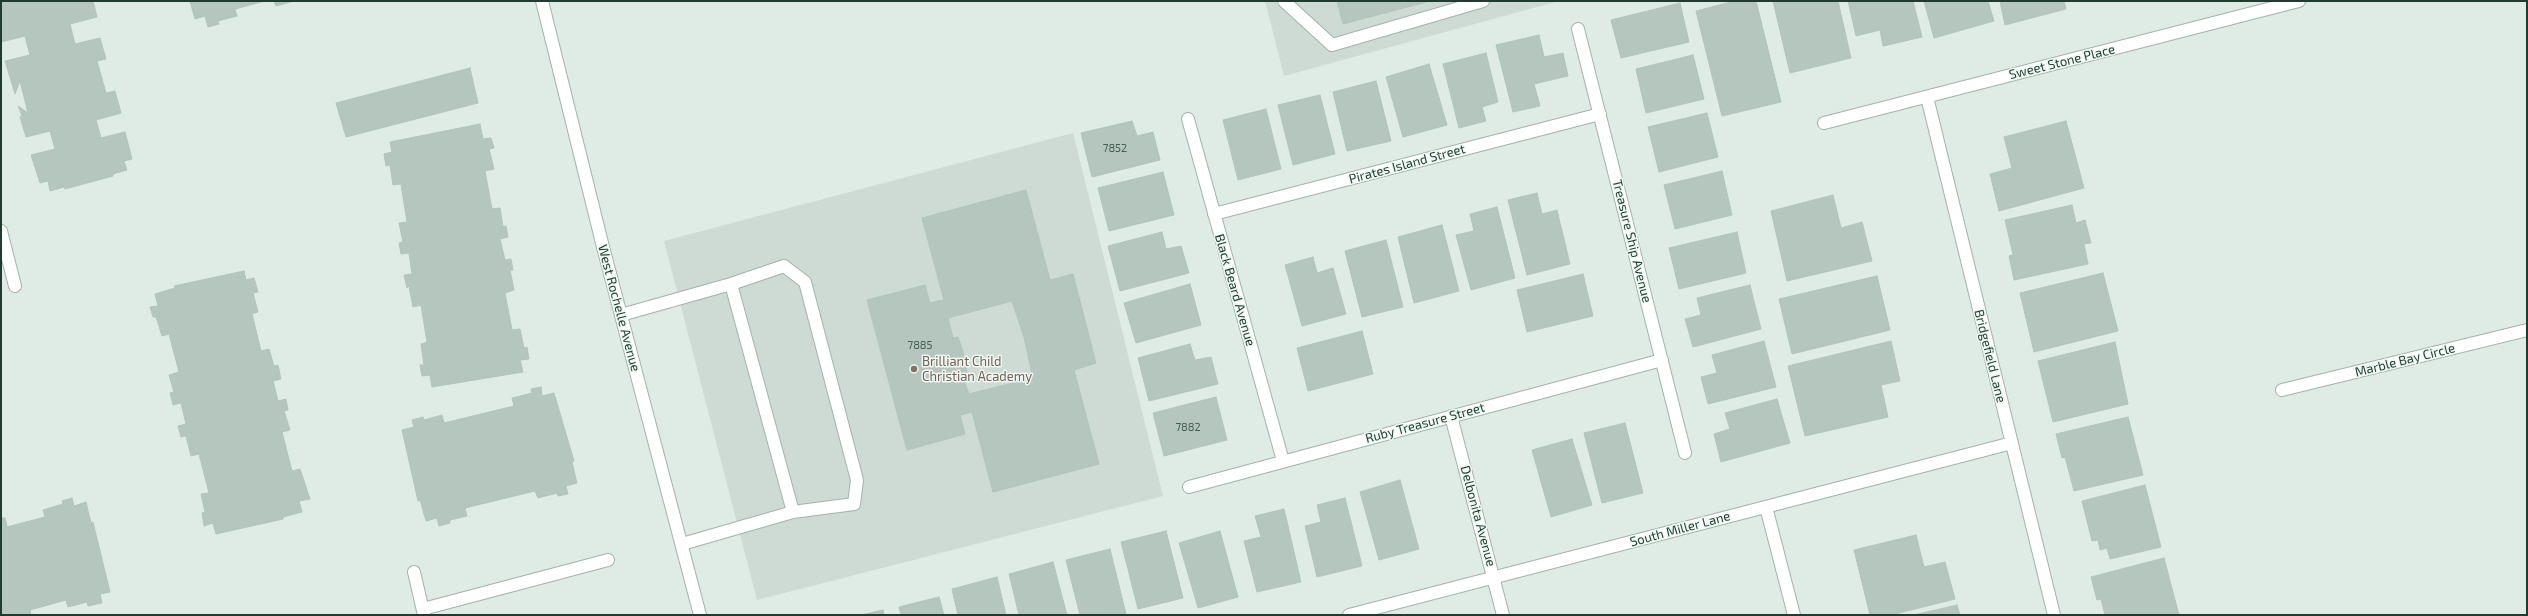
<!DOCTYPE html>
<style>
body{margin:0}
#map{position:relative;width:2528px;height:616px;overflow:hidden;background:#dfebe5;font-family:"Exo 2",sans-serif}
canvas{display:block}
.frame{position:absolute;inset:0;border:2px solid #1f3c33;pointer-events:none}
</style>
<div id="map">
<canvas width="2528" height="616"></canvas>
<div class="frame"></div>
</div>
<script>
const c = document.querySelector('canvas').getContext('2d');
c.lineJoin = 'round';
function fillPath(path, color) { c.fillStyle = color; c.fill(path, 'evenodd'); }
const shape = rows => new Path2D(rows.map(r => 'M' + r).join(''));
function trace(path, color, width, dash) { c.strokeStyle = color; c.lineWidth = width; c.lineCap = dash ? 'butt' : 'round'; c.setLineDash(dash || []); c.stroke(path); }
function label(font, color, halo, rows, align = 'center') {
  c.font = font + ' "Exo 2",sans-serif'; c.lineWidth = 3; c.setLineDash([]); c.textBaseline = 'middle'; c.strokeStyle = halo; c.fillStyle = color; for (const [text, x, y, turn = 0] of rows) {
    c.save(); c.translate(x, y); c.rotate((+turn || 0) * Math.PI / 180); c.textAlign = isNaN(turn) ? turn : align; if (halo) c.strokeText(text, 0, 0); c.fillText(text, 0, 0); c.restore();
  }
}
fillPath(shape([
 [1265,1,1559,1,1284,76],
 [1073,133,1163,496,757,600,664,241]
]), '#cddbd4');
const building = shape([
 [1,1,93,1,97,17,70,24,75,44,100,38,106,59,97,61,106,93,115,91,121,113,96,120,101,138,125,132,132,159,124,161,127,170,113,174,113,176,65,189,64,187,50,191,48,181,40,183,31,155,55,149,50,131,26,137,20,117,22,116,18,106,28,113,20,81,15,94,5,61,30,55,25,36,1,42,1,1],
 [190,1,265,1,235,9,237,16,218,21,219,24,208,27,205,16,195,19,190,1],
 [274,1,294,1,276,6,274,1],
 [1337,1,1430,1,1343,24,1337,1],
 [1735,1,1756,1,1781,102,1722,116,1696,11,1735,1],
 [1773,1,1838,1,1851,58,1790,73,1773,1],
 [1848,1,1913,1,1922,37,1883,46,1880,30,1856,36,1848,1],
 [1924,1,1988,1,1994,21,1934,38,1924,1],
 [2000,1,2064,1,2066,9,2005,25,2000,1],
 [1680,3,1689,42,1621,58,1611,20,1680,3],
 [1539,35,1544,57,1563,53,1568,76,1534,84,1540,106,1513,112,1496,45,1539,35],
 [1486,53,1498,102,1482,107,1486,121,1459,128,1443,64,1486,53],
 [1693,55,1704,99,1646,113,1636,69,1693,55],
 [1429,64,1447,125,1403,137,1386,77,1429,64],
 [470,68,478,103,346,137,336,103,470,68],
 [1376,81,1391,141,1347,151,1333,92,1376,81],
 [1320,95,1335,154,1293,165,1278,105,1320,95],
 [1266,109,1281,169,1238,180,1223,120,1266,109],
 [1707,113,1718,157,1659,172,1648,127,1707,113],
 [1132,121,1137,136,1153,132,1160,160,1092,177,1081,133,1132,121],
 [2066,121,2084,188,1999,211,1990,174,2012,168,2004,137,2066,121],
 [480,124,483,139,491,138,494,148,489,149,494,169,485,171,492,209,500,208,503,227,506,226,508,237,500,239,505,260,511,259,513,270,510,270,514,290,505,293,512,330,520,329,524,348,527,347,529,359,520,360,523,372,432,387,430,375,422,376,420,365,424,365,421,344,427,342,421,305,413,307,409,286,407,288,404,275,412,274,409,253,401,254,399,243,403,242,399,223,407,222,401,184,393,185,390,165,386,166,384,154,392,152,390,142,480,124],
 [1722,171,1732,215,1675,229,1664,185,1722,171],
 [1163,172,1174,215,1109,231,1098,188,1163,172],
 [1026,190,1050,280,1073,274,1096,363,1074,370,1099,464,993,492,972,412,960,415,965,434,907,450,867,300,925,285,930,303,944,300,922,218,1026,190],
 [1012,301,1024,337,1033,378,969,394,961,373,967,372,963,352,958,337,953,338,948,318,1012,301],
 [1537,193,1542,214,1557,210,1570,264,1527,275,1508,200,1537,193],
 [1833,195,1841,228,1862,222,1872,261,1787,281,1771,211,1833,195],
 [2072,205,2076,223,2085,220,2091,243,2084,244,2088,264,2014,280,2009,256,2013,255,2005,220,2072,205],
 [1497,207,1515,278,1471,290,1456,235,1474,231,1470,214,1497,207],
 [1442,225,1459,291,1414,303,1398,237,1442,225],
 [1162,232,1166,249,1181,246,1189,273,1120,291,1108,246,1162,232],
 [1737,232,1746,273,1679,289,1669,248,1737,232],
 [1386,240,1403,307,1362,317,1345,251,1386,240],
 [1313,257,1317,273,1333,268,1346,314,1302,326,1285,265,1313,257],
 [244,271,246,280,254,278,258,292,253,293,258,312,252,314,261,351,269,349,274,366,278,365,281,379,273,381,278,401,286,399,288,410,284,411,290,430,282,432,292,471,300,469,310,499,299,501,302,512,283,517,283,519,216,534,213,523,204,526,202,513,205,512,201,494,209,493,199,454,191,456,186,436,181,437,178,426,186,424,181,403,173,405,170,393,174,392,169,375,179,372,169,334,162,336,156,317,153,317,150,307,158,306,155,294,175,288,174,286,244,271],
 [2103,273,2118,331,2034,352,2020,293,2103,273],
 [1583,274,1593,316,1527,332,1517,290,1583,274],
 [1877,276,1890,330,1792,354,1779,299,1877,276],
 [1190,284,1201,325,1136,343,1124,303,1190,284],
 [1750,285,1761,329,1693,347,1685,319,1701,315,1697,298,1750,285],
 [1362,331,1373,374,1308,391,1297,348,1362,331],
 [1764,341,1776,387,1708,404,1701,377,1717,373,1712,355,1764,341],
 [1891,341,1900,381,1881,385,1888,417,1805,436,1788,366,1891,341],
 [2115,342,2128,404,2053,422,2038,361,2115,342],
 [1190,344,1195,360,1211,357,1218,384,1149,401,1138,358,1190,344],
 [541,387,542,396,554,393,574,461,572,462,577,483,566,486,568,494,558,496,557,493,538,498,535,491,465,508,467,516,450,520,450,523,439,526,437,518,426,521,420,500,418,501,402,430,414,427,412,420,423,417,424,420,442,415,444,423,514,406,512,398,532,393,531,389,541,387],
 [1216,397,1227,440,1164,456,1153,413,1216,397],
 [1777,399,1790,443,1721,462,1714,434,1730,429,1725,413,1777,399],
 [2128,417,2143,475,2074,491,2065,457,2062,458,2056,434,2128,417],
 [1625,423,1643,493,1602,503,1584,433,1625,423],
 [1572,439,1592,505,1551,517,1532,450,1572,439],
 [1400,480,1419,549,1379,560,1360,492,1400,480],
 [2145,485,2161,547,2110,559,2107,548,2100,550,2098,540,2092,541,2082,501,2145,485],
 [72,498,74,506,86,502,91,523,93,522,110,592,100,594,102,603,88,606,87,602,68,607,66,600,30,610,31,615,1,615,1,518,5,518,7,527,45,517,43,510,63,504,62,501,72,498],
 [1345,498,1362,566,1317,577,1305,526,1321,522,1317,505,1345,498],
 [1284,509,1301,582,1257,592,1244,541,1261,537,1255,516,1284,509],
 [1166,531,1183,598,1138,609,1121,542,1166,531],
 [1220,531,1238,597,1198,608,1179,543,1220,531],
 [1916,535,1924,567,1945,562,1955,599,1891,615,1870,615,1854,550,1916,535],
 [1110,549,1126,614,1080,615,1066,560,1110,549],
 [2164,558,2179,615,2105,615,2101,599,2097,600,2091,577,2164,558],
 [1053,562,1067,615,1019,615,1009,574,1053,562],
 [997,577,1006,615,958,615,952,589,997,577],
 [939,597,944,615,901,615,899,607,939,597],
 [1957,605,1960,615,1914,615,1957,605],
 [883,610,884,615,861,615,883,610]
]);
fillPath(building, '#b4c6be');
trace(building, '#b1c5bc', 1);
const service = shape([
 [1284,1,1332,45,1483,1],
 [1,231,15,286],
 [731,284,784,266,805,282,857,480,854,504,793,512],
 [621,315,731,284,793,512,682,544],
 [414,572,424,615],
 [423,609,608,560]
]);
const minor = shape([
 [1578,29,1685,453],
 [1927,97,2054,615],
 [1188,119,1283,461],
 [1824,123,2299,1],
 [1214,214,1600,114],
 [2282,390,2527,330],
 [1451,416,1503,615],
 [1189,487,1662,360],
 [1766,507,1794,615],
 [1349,615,2012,443]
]);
const tertiary = shape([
 [542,1,603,247,700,615]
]);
trace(service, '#a2b3ac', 14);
trace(minor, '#a2b3ac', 14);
trace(tertiary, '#a2b3ac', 14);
trace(service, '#fff', 12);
trace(minor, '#fff', 12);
trace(tertiary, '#fff', 12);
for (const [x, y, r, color] of [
 [914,369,4,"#8d6e63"]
]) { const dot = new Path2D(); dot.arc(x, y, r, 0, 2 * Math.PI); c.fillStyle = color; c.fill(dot); trace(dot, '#eff8f3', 1.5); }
label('11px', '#445e56', null, [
 ["7852",1115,148],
 ["7885",920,345],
 ["7882",1188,427]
]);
label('13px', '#1f3c33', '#eff8f3', [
 ["Sweet Stone Place",2062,62,-14],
 ["Pirates Island Street",1407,164,-15],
 ["Treasure Ship Avenue",1632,241,76],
 ["Black Beard Avenue",1235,290,74],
 ["West Rochelle Avenue",619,308,75],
 ["Bridgefield Lane",1990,356,76],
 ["Marble Bay Circle",2405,360,-14],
 ["Ruby Treasure Street",1425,423,-15],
 ["Delbonita Avenue",1478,516,75],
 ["South Miller Lane",1680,529,-15]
]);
label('13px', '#785e54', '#eff8f3', [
 ["Brilliant Child",922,362],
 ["Christian Academy",922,377]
], 'left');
</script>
